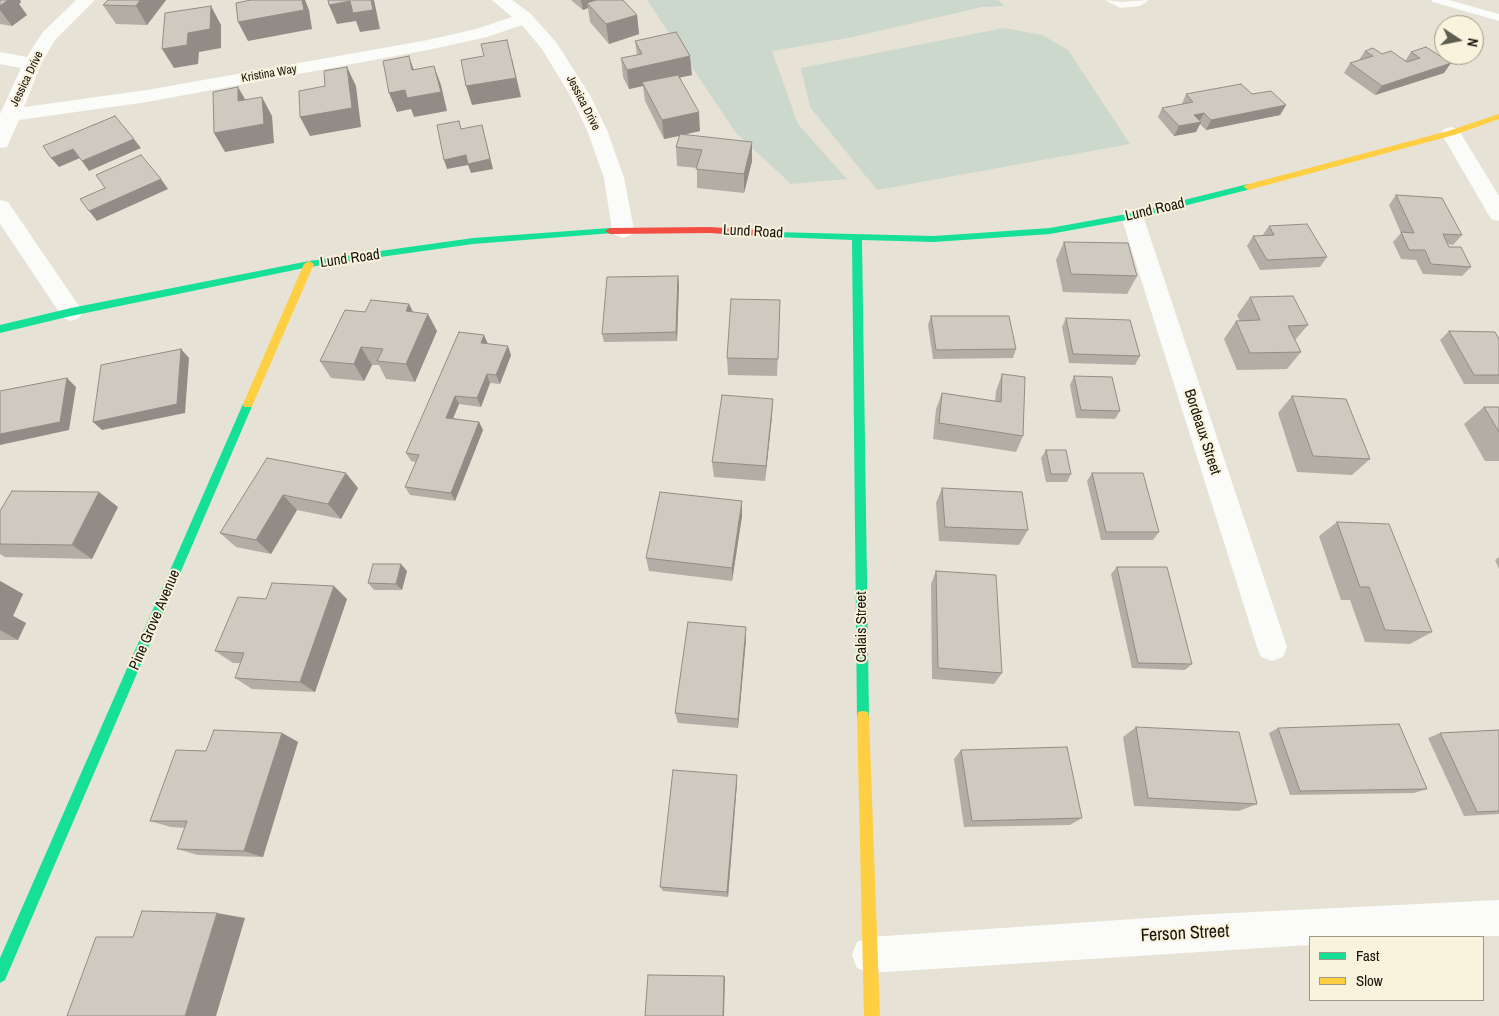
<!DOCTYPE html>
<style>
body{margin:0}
#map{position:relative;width:1499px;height:1016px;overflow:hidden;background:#e6e2d5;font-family:"Archivo Narrow",sans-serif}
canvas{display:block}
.legend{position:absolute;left:1309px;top:936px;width:175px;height:65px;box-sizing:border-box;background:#f9f2dc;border:1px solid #9e9989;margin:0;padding:6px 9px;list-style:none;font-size:15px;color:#16140c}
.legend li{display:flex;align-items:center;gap:10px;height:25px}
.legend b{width:25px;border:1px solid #9e9989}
.north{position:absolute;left:1434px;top:15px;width:50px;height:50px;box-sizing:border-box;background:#f9f2dc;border:1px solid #9e9989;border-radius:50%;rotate:101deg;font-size:14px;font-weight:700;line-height:20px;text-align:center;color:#16140c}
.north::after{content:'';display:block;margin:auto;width:18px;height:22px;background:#5f5c52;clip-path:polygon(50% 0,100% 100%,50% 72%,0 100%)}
</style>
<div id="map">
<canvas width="1499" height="1016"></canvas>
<ul class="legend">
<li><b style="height:6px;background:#16e098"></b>Fast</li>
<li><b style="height:6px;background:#ffcf43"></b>Slow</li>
</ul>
<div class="north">N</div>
</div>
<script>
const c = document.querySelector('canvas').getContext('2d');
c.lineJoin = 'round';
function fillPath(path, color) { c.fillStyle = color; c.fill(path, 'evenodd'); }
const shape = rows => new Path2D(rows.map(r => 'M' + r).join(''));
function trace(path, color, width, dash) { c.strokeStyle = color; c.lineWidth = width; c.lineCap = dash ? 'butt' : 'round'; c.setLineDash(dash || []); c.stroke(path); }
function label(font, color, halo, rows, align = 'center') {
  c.font = font + ' "Archivo Narrow",sans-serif'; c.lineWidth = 4; c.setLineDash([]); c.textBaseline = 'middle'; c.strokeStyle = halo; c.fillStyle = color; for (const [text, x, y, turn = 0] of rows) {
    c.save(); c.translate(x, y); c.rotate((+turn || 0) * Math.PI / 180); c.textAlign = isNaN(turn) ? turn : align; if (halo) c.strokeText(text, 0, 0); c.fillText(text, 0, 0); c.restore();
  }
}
fillPath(shape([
 [647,0,998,0,1005,6,982,7,848,38,772,51,798,124,847,179,791,184,736,133],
 [1004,28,1042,35,1068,50,1130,144,877,190,810,107,801,68]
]), '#cbd8cb');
fillPath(shape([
 [1105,0,1122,2,1149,0,1140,6,1120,8,1105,0],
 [1431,0,1449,0,1499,14,1499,21,1433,2,1431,0]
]), '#fbfbf9');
fillPath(shape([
 [76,0,95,0,55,40,41,64,24,107,147,90,428,40,476,29,512,17,492,0,512,0,531,14,556,42,591,97,607,130,624,178,634,230,631,235,623,238,615,235,612,230,604,178,587,130,571,97,542,49,522,25,487,37,428,50,147,102,19,120,7,147,0,148,0,114,21,68,0,64,0,52,27,57,42,33,76,0],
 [1451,127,1458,129,1499,196,1499,221,1491,219,1441,133,1444,129,1451,127],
 [0,200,8,202,79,306,83,312,79,318,71,321,63,318,0,224,0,200],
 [1132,209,1140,211,1143,216,1287,647,1283,657,1272,661,1261,657,1257,647,1121,216,1124,211,1132,209],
 [1499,900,1499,936,1310,937,1310,945,870,973,857,968,852,955,857,942,870,937,1193,915,1499,900]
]), '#fbfbf9');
fillPath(shape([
 [1248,184,1252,187,1251,189,1132,219,1050,234,934,242,862,240,869,717,868,722,863,723,858,722,857,717,852,240,776,237,773,236,773,232,934,236,1050,228,1132,213,1248,184],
 [610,228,615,231,613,233,473,244,309,267,71,316,0,333,0,325,71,308,309,261,473,238,610,228],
 [248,400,253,404,5,980,0,983,0,958,243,404,248,400]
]), '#16e098');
fillPath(shape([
 [1499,114,1499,119,1454,135,1248,190,1244,187,1245,185,1448,131,1499,114],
 [309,261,314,264,253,404,252,407,244,407,243,404,304,264,309,261],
 [863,711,868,712,869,717,880,1016,864,1016,857,717,858,712,863,711]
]), '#ffcf43');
fillPath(shape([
 [709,227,776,231,781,234,776,237,709,233,610,234,605,231,610,228,709,227]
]), '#f24e42');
fillPath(shape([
 [0,0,21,2,19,4,27,15,12,26,0,24],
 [166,0,147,25,116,24,103,5],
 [571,0,623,0,637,15,639,34,609,44,590,22,588,8,583,10],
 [635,41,692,75,680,77,700,131,685,134,752,161,744,193,697,188,697,168,677,166,676,147,680,136,664,139,645,101,643,86,629,89,623,77,621,58,637,55],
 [1365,51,1382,54,1405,61,1411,52,1444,73,1375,95,1344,73,1350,63,1359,60],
 [1186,94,1252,94,1286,105,1280,115,1206,130,1200,124,1196,132,1174,136,1158,117,1162,108,1182,104],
 [1396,195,1462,235,1453,245,1448,244,1449,247,1471,267,1462,276,1423,274,1416,260,1401,259,1393,242,1401,233,1389,205],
 [1269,226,1327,257,1320,267,1260,270,1247,246,1253,236,1262,236],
 [1064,242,1137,276,1127,294,1063,292,1056,260],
 [678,276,679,285,677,341,604,342,602,334],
 [1250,297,1308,325,1295,340,1301,352,1287,369,1237,370,1224,339,1236,321,1240,321,1237,315],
 [780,300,777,376,728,375,727,358],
 [409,304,413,312,437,331,415,382,386,379,379,365,372,365,364,381,331,378,320,361,365,312],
 [931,316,1016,349,1013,358,933,359,928,325],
 [1066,318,1140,356,1135,365,1069,363,1062,327],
 [1449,331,1499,339,1499,384,1464,384,1440,340],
 [488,344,511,355,500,384,490,383,481,407,459,404,453,418,479,422,483,430,455,501,410,495,405,487,416,462,411,461,406,453],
 [1002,374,1023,436,1016,452,933,439,936,409,942,393,995,401,996,391],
 [1074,376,1120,411,1115,419,1076,418,1070,385],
 [1292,396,1370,459,1352,475,1297,472,1278,413],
 [1484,407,1499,407,1499,461,1485,461,1464,424],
 [772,416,765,481,714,477,712,462],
 [1046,450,1071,474,1067,482,1046,482,1041,458],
 [267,458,358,488,341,519,297,510,271,554,236,547,220,533],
 [1092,473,1159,532,1153,540,1101,540,1087,481],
 [942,488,1028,530,1019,545,939,541,936,503],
 [118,507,92,559,5,557,0,554,0,511],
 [742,516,732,581,649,571,646,558],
 [1337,522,1432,632,1410,644,1365,642,1350,600,1341,600,1319,536],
 [1499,557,1499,569,1495,560],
 [1117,567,1192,664,1185,670,1132,668,1111,574],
 [407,571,402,590,374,590,368,583],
 [936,571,1002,673,994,684,932,679,931,584],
 [0,581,23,594,13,616,26,623,18,640,0,640],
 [266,599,347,599,315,692,252,689,235,678,241,663,233,663,215,651],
 [746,639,738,728,678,723,675,713],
 [1136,727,1257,804,1239,811,1134,806,1123,737],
 [1278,728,1427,789,1414,793,1290,795,1269,733],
 [1499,730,1499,814,1464,816,1428,738,1440,733],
 [282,733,298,742,263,857,198,855,177,849,185,828,171,827,150,821,206,751],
 [961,750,1082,818,1070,825,964,827,954,759],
 [737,783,728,897,663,891,660,887]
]), '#b2aea5');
fillPath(shape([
 [0,0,20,0,21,2,19,4,27,15,12,26,0,10],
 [140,0,166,0,147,25,136,6],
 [302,0,305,0,309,10,312,29,248,41,238,22],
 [374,0,380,29,360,32,356,21,337,24,329,5,350,1],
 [581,0,609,0,587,3,588,8,583,10],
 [211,6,221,25,221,48,199,52,198,64,174,68,162,49],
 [637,15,639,34,609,44,606,24],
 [409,56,416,76,412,70],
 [690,56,692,75,644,85,642,82,643,86,629,89,627,70],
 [512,59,521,97,472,105,466,86],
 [1451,63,1444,73,1375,95,1382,86],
 [434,66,441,85,447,111,414,117,411,109,397,112,389,93],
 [347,67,356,86,361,127,310,136,300,117],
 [238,87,249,106,238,101],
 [262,97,272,116,274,143,225,152,214,133],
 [1286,105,1280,115,1206,130,1211,120],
 [699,112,700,131,664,139,662,120],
 [1204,113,1199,122,1201,122,1196,132,1174,136,1179,126,1194,115],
 [482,125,493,169,471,173,468,165,447,169,444,160],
 [134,139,141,148,89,171,82,161],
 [752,142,752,161,744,193,744,174],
 [73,149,80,158,59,167,51,158],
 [161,179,168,189,97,221,89,211],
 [678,276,679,285,677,341,676,332],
 [409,304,418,322,406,311],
 [428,314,437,331,415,382,406,364],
 [484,335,488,344,481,343],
 [508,346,511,355,500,384,496,375],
 [361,347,372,365,364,381,354,364],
 [181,349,189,358,185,413,102,430,93,422],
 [487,374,490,383,481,407,477,398],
 [67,378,76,387,69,430,0,445,0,434],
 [455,396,459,404,450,426,446,418],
 [773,399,772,416,765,481,766,466],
 [479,422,483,430,455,501,451,493],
 [346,473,358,488,341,519,328,504],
 [99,492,118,507,92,559,72,545],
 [283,495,297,510,271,554,256,540],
 [742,501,742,516,732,581,732,568],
 [401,564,407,571,402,590,396,584],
 [0,581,23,594,13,616,26,623,18,640,0,630],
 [334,586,347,599,315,692,300,682],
 [746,627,746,639,738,728,738,719],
 [282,733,298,742,263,857,244,851],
 [737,775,737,783,728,897,727,892],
 [217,913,245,918,216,1016,185,1016],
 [724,976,725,978,724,1016,723,1016]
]), '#918d86');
const building = shape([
 [0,0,8,0,0,6,0,0],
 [108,0,140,0,136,6,103,5,108,0],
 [251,0,302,0,304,10,238,22,236,3,251,0],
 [328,0,371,0,373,10,353,13,350,1,329,5,328,0],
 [596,0,623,0,637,15,606,24,587,3,596,0],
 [211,6,210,29,188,33,187,45,162,49,165,13,211,6],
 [676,32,690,56,627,70,621,58,642,54,635,41,676,32],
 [507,40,516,78,466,86,461,60,484,56,481,44,507,40],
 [1426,47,1451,63,1382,86,1350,63,1373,56,1365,51,1373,48,1382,54,1391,51,1407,62,1420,58,1411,52,1426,47],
 [409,56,412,70,434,66,441,92,407,98,405,90,389,93,383,61,409,56],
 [347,67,352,108,300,117,299,91,325,86,324,71,347,67],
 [678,75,699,112,662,120,642,82,678,75],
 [1241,84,1252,94,1271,91,1286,105,1211,120,1204,113,1194,115,1201,122,1179,126,1162,108,1193,102,1186,94,1241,84],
 [238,87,238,101,262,97,264,124,214,133,213,92,238,87],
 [115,116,134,139,82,161,73,149,51,158,43,146,115,116],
 [459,121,461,129,482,125,490,159,468,164,466,155,444,160,437,125,459,121],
 [680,134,752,142,744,174,696,169,702,150,676,147,680,134],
 [141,155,161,179,89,211,80,199,105,188,96,175,141,155],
 [1396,195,1442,198,1462,235,1443,234,1449,247,1461,247,1471,267,1431,264,1425,250,1409,250,1401,232,1414,233,1396,195],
 [1307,224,1327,257,1267,260,1253,236,1274,235,1269,226,1307,224],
 [1064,242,1128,243,1137,276,1071,274,1064,242],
 [678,276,676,332,602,334,607,277,678,276],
 [1293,296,1308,325,1288,326,1301,352,1250,353,1236,321,1260,320,1250,297,1293,296],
 [731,299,780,300,778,359,727,358,731,299],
 [371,300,409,304,406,311,428,314,406,364,377,361,383,349,361,347,354,364,320,361,345,310,365,312,371,300],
 [931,316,1009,316,1016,349,936,350,931,316],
 [1066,318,1130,320,1140,356,1073,354,1066,318],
 [1449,331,1495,332,1499,339,1499,375,1474,375,1449,331],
 [459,332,484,335,481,343,508,346,496,375,487,374,477,398,455,396,446,418,479,422,451,493,405,487,419,455,406,453,459,332],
 [181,349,177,404,93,422,101,365,181,349],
 [1002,374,1025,377,1023,436,939,423,942,393,1001,402,1002,374],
 [1074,376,1112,377,1120,411,1081,410,1074,376],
 [67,378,60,422,0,434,0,391,67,378],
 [722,395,773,399,766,466,712,462,722,395],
 [1292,396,1346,399,1370,459,1313,456,1292,396],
 [1484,407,1499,407,1499,432,1484,407],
 [1046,450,1066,450,1071,474,1051,474,1046,450],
 [267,458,346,473,328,504,283,495,256,540,220,533,267,458],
 [1092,473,1143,473,1159,532,1106,532,1092,473],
 [942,488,1022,492,1028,530,945,527,942,488],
 [12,491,99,492,72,545,0,544,0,511,12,491],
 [660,492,742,501,732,568,646,558,660,492],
 [1337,522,1389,524,1432,632,1385,630,1369,587,1360,587,1337,522],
 [373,564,401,564,396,584,368,583,373,564],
 [1117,567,1167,567,1192,664,1138,663,1117,567],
 [936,571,996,575,1002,673,938,668,936,571],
 [272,583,334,586,300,682,235,678,244,653,215,651,238,597,266,599,272,583],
 [688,622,746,627,738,719,675,713,688,622],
 [1399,724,1427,789,1300,791,1278,728,1399,724],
 [1136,727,1239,732,1257,804,1148,798,1136,727],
 [214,730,282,733,244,851,177,849,187,821,150,821,176,750,206,751,214,730],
 [1499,730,1499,811,1477,812,1440,733,1499,730],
 [1067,747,1082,818,972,821,961,750,1067,747],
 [673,770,737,775,727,892,660,887,673,770],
 [142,911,217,913,185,1016,67,1016,96,937,133,937,142,911],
 [648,975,724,976,723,1016,645,1016,648,975]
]);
fillPath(building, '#cfcac0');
trace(building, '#918d86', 1);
label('12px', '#16140c', '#f9f2dc', [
 ["Kristina Way",269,74,-10],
 ["Jessica Drive",27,79,-64],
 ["Jessica Drive",583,103,63]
]);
label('15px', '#16140c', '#f9f2dc', [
 ["Lund Road",1155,210,-13],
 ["Lund Road",753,232,3],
 ["Lund Road",350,259,-8],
 ["Bordeaux Street",1202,432,72],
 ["Pine Grove Avenue",155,620,-67],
 ["Calais Street",862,627,-90]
]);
label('18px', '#16140c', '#f9f2dc', [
 ["Ferson Street",1185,934,-3]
]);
</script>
